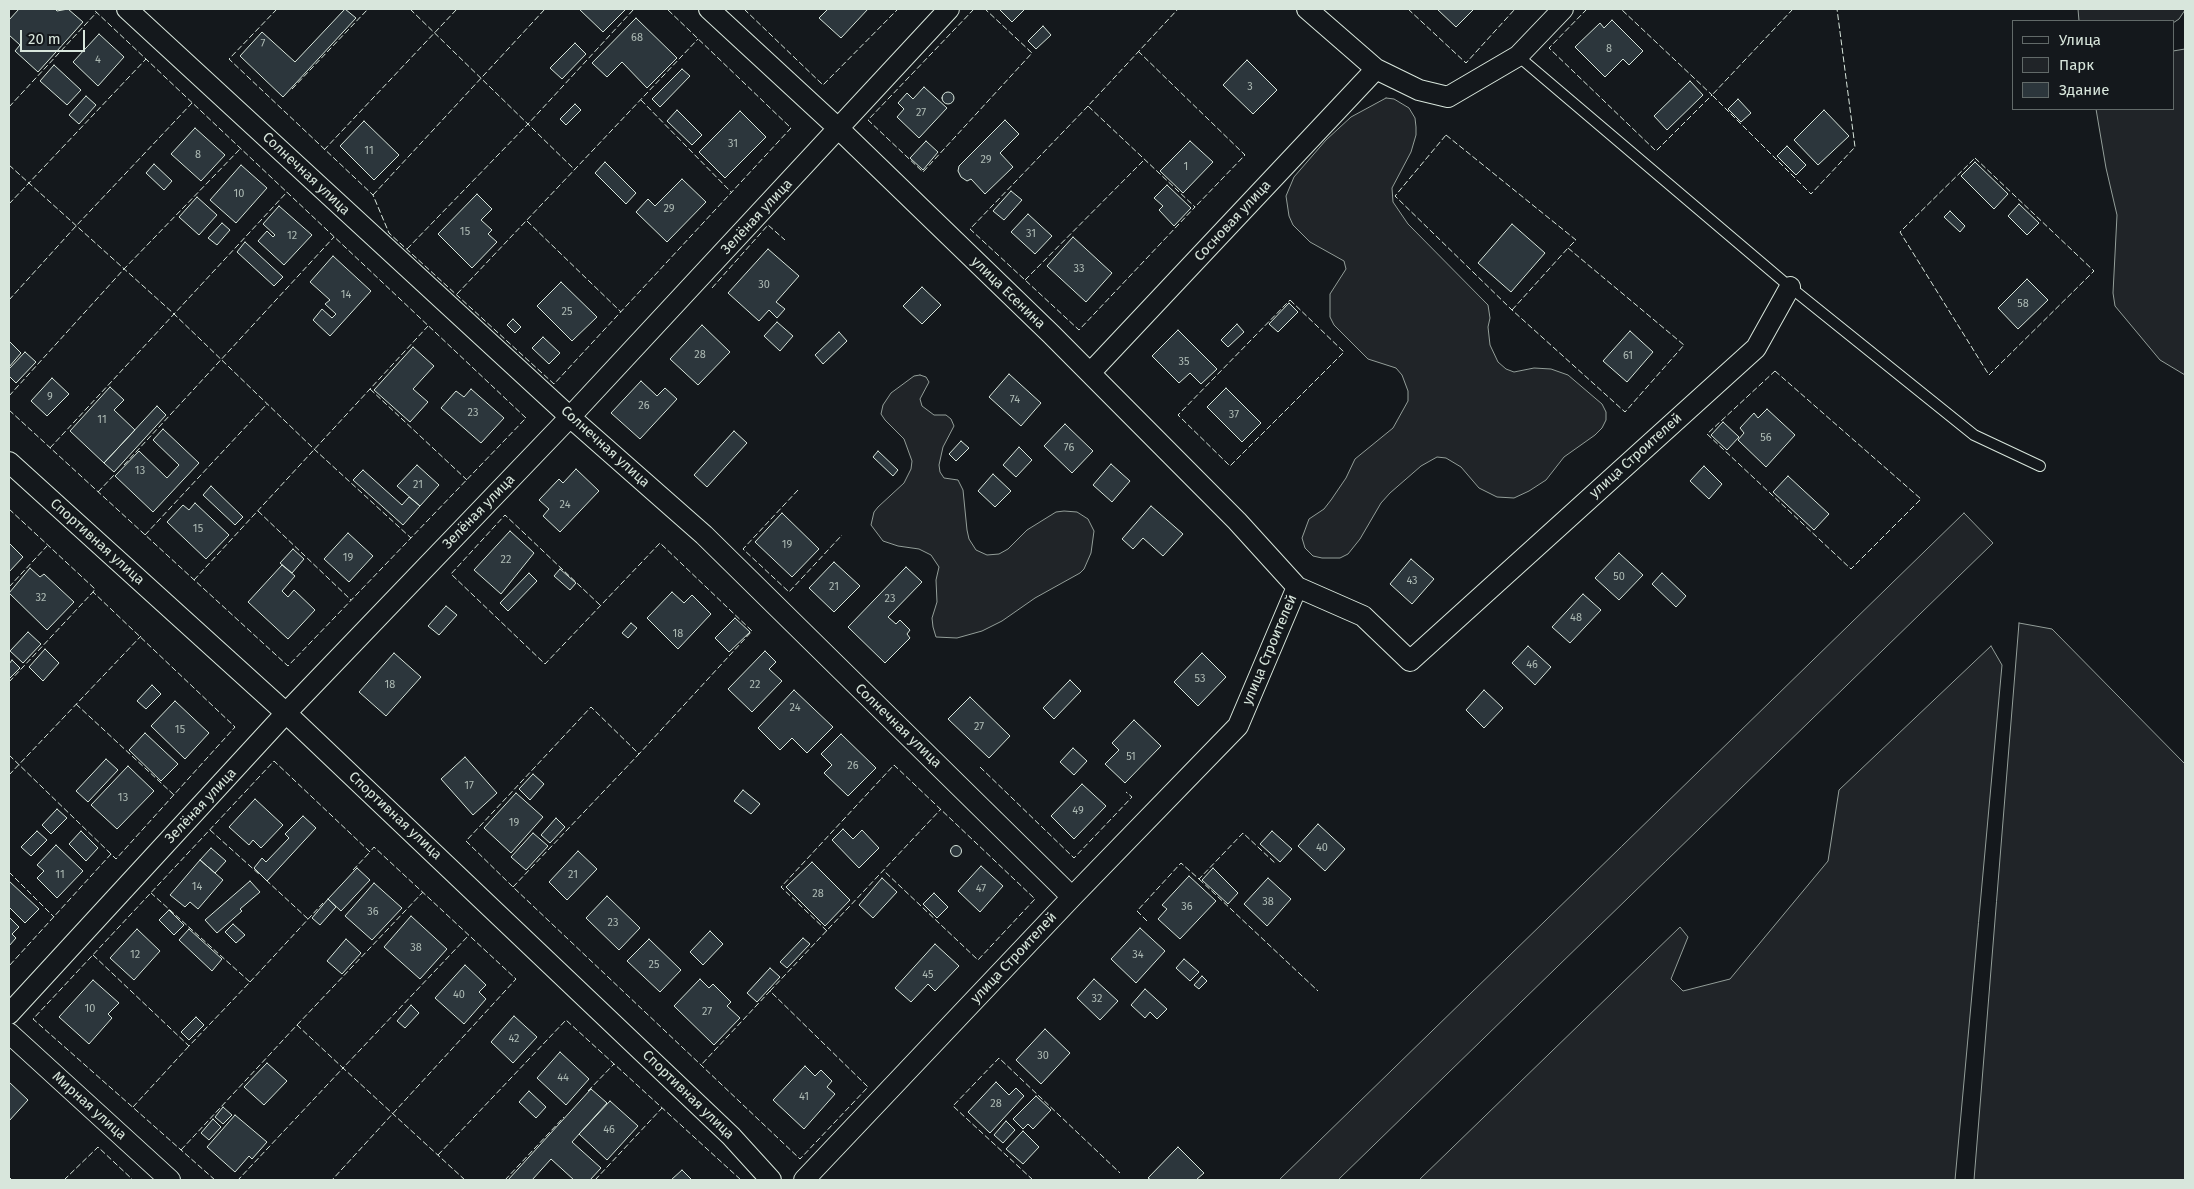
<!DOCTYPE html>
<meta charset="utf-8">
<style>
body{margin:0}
#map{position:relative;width:2194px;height:1189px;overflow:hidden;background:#14181c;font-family:"Fira Sans",sans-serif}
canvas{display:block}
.frame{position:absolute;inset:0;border:10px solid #d8e6dc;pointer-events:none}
.legend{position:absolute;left:2012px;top:20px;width:162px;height:90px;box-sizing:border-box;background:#14181c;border:1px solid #626a69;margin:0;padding:6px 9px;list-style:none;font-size:15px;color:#d8e6dc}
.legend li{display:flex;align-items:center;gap:10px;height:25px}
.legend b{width:25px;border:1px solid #626a69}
.scale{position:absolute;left:20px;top:30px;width:65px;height:22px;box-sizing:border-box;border:2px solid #d8e6dc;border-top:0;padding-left:6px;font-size:15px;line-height:18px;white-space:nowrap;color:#d8e6dc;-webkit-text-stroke:4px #14181c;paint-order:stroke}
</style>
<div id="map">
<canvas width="2194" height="1189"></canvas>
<div class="frame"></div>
<ul class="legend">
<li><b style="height:6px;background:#14181c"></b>Улица</li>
<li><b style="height:14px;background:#202428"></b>Парк</li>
<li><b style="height:14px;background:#2c363c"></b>Здание</li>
</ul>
<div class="scale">20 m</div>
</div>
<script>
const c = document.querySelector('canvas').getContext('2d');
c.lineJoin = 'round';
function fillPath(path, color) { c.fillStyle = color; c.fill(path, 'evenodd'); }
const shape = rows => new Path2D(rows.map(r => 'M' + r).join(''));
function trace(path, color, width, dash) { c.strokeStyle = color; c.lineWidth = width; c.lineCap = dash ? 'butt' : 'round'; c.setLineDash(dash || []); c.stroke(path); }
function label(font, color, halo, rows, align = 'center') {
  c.font = font + ' "Fira Sans",sans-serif'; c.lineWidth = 4; c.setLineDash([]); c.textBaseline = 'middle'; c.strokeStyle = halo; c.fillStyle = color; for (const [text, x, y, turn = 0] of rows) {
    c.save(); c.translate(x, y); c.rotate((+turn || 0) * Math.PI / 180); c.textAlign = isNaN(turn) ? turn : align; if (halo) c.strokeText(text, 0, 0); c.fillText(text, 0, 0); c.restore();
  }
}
const green = shape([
 [2078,9,2185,9,2185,10,2179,19,2173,23,2079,21,2078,9],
 [2185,49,2185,375,2160,360,2115,306,2113,293,2117,215,2106,168,2096,109,2173,109,2173,51,2185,49],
 [1386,98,1394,99,1409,108,1415,118,1416,127,1416,135,1411,152,1392,188,1393,202,1408,224,1488,305,1490,318,1488,327,1490,345,1498,362,1506,369,1514,372,1534,368,1551,369,1568,375,1602,404,1606,412,1606,420,1602,428,1595,435,1564,457,1546,480,1529,491,1514,498,1497,497,1479,488,1461,467,1446,458,1437,457,1421,466,1390,493,1381,503,1360,539,1348,554,1340,558,1322,558,1313,556,1305,548,1302,538,1309,519,1324,509,1331,500,1346,478,1355,459,1393,428,1408,401,1408,391,1402,375,1396,368,1368,359,1334,325,1330,317,1330,294,1346,269,1344,261,1310,242,1293,225,1289,216,1286,196,1294,177,1326,140,1351,117,1386,98],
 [920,375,926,377,929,382,920,399,922,406,934,415,946,415,951,419,954,426,943,447,939,465,940,472,944,478,958,480,963,490,967,530,969,539,976,550,987,555,999,554,1008,549,1027,530,1056,512,1064,511,1077,512,1088,519,1094,531,1091,553,1084,569,1080,573,1035,598,1002,621,982,631,957,638,936,637,933,627,932,618,937,602,936,580,939,567,931,555,919,549,898,546,883,541,871,525,874,512,878,507,904,483,911,469,912,461,904,439,885,420,881,414,883,405,891,393,914,376,920,375],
 [1964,513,1993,543,1338,1180,1279,1180,1964,513],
 [2019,623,2052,629,2185,764,2185,1180,1974,1180,2019,623],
 [1991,646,2002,665,1955,1180,1419,1180,1680,927,1688,937,1671,979,1683,991,1730,979,1828,861,1839,790,1991,646]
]);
fillPath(green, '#202428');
trace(green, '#939e99', 1);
const building = shape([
 [19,9,55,9,57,11,68,9,83,22,38,72,15,51,20,45,9,35,9,20,19,9],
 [345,9,356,18,283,97,240,56,262,32,295,62,345,9],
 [579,9,626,9,603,32,579,9],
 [828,9,868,9,841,38,819,18,828,9],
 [999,9,1025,9,1012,22,999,9],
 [1437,9,1474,9,1456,27,1437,9],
 [636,18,677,58,647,88,622,62,607,77,592,63,636,18],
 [1612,20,1643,51,1629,65,1623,59,1605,77,1575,47,1600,23,1604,28,1612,20],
 [1043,26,1051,35,1036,49,1028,41,1043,26],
 [99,34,124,57,98,86,73,62,99,34],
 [575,43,586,54,562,79,550,68,575,43],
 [1247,60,1277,90,1253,114,1223,85,1247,60],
 [54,65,81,90,67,105,40,81,54,65],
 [682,69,690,76,660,107,652,99,682,69],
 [1690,81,1703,95,1667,130,1654,116,1690,81],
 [924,87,947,108,919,138,897,117,904,109,898,103,907,93,913,99,924,87],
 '942 98a6 6 0 1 1 12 0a6 6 0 1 1-12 0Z',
 [86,96,96,105,79,124,69,115,86,96],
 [1738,99,1751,113,1741,122,1728,109,1738,99],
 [575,104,581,110,566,125,560,119,575,104],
 [677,110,702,135,692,145,667,121,677,110],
 [1824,110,1849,136,1818,165,1794,140,1824,110],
 [740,111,766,137,725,178,699,152,740,111],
 [1005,120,1019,134,1000,153,1013,167,985,194,971,179,967,181,961,177,958,171,959,166,1005,120],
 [364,121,399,155,374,180,340,146,364,121],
 [195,128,225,155,201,181,171,154,195,128],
 [926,141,938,152,923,170,910,158,926,141],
 [1190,141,1213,162,1183,193,1160,171,1190,141],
 [1787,146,1806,165,1796,175,1777,156,1787,146],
 [605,162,636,193,626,204,595,173,605,162],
 [1975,162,2008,194,1994,209,1961,176,1975,162],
 [154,164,172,181,164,190,146,173,154,164],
 [241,165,267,188,236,223,210,200,241,165],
 [682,179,706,202,667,242,636,212,648,199,655,206,682,179],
 [1167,185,1191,208,1174,226,1159,210,1163,206,1154,198,1167,185],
 [1011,191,1022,200,1004,220,993,211,1011,191],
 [477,194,492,209,481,220,492,230,488,234,497,242,472,268,438,234,477,194],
 [197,197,217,215,199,235,179,217,197,197],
 [2019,204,2039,223,2027,235,2008,216,2019,204],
 [279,206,312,235,284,265,258,241,267,231,273,237,275,235,263,224,279,206],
 [1950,211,1965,226,1960,232,1944,217,1950,211],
 [1028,214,1052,236,1035,254,1011,232,1028,214],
 [222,223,230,230,217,245,208,238,222,223],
 [1512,224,1545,253,1511,292,1478,263,1512,224],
 [1073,237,1112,273,1086,302,1047,266,1073,237],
 [245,242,283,277,274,286,237,252,245,242],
 [768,249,799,276,776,302,785,309,777,318,769,310,759,321,728,293,768,249],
 [333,256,371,291,330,336,313,320,322,309,332,318,336,314,325,304,330,300,310,282,333,256],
 [2027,279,2048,300,2018,329,1998,308,2027,279],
 [561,282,597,317,572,341,537,306,561,282],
 [922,287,941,305,922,324,903,306,922,287],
 [1289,303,1298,312,1278,332,1269,324,1289,303],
 [513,319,521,327,515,333,507,325,513,319],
 [777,322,793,336,780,351,764,336,777,322],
 [1237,324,1244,332,1228,347,1221,340,1237,324],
 [702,325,730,352,698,385,670,359,702,325],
 [1178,330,1217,369,1201,384,1190,373,1179,383,1152,356,1178,330],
 [1630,331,1653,352,1627,382,1603,361,1630,331],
 [839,332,847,341,823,364,815,355,839,332],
 [543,337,560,353,549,364,532,348,543,337],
 [9,341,21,353,9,367,9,341],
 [413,347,434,366,413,389,428,402,410,422,374,390,413,347],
 [25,352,36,362,16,383,9,376,9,369,25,352],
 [1009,374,1041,403,1021,426,989,397,1009,374],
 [52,378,69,394,47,416,31,401,52,378],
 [641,381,657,396,665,388,677,399,640,439,611,413,641,381],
 [110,387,124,400,114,410,135,430,104,463,70,431,110,387],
 [1226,388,1261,423,1242,442,1207,407,1226,388],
 [471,389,504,418,481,443,441,408,456,391,464,397,471,389],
 [157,406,166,415,114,472,104,463,157,406],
 [1767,409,1795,435,1766,467,1738,440,1744,433,1740,428,1754,413,1758,418,1767,409],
 [1723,422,1739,437,1727,450,1711,435,1723,422],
 [1065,424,1093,451,1072,473,1044,446,1065,424],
 [163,429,199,463,153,512,115,476,139,451,167,478,179,465,153,440,163,429],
 [734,431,747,443,707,487,694,475,734,431],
 [961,441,969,448,956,461,949,454,961,441],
 [1019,447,1032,460,1016,477,1003,465,1019,447],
 [878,451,898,470,893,476,873,457,878,451],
 [1111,464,1130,481,1112,502,1093,485,1111,464],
 [417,465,439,485,420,506,397,486,417,465],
 [1704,466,1722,484,1709,499,1690,481,1704,466],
 [576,469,599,491,560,532,543,516,549,509,539,500,559,479,563,483,576,469],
 [363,470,402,505,409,497,420,506,403,525,353,480,363,470],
 [993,474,1011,491,995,507,978,491,993,474],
 [1788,476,1829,514,1814,530,1773,492,1788,476],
 [211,486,243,517,235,525,203,495,211,486],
 [195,503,229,535,206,559,167,522,183,505,189,510,195,503],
 [1151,506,1183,534,1163,556,1143,538,1133,549,1122,539,1151,506],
 [782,513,819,549,792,577,755,542,782,513],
 [510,531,534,553,501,594,474,570,510,531],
 [348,533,373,556,349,582,324,559,348,533],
 [9,543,23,557,9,572,9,543],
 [293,549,304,559,292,573,280,563,293,549],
 [1619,553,1643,575,1619,600,1595,578,1619,553],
 [1411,559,1434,579,1412,604,1390,584,1411,559],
 [834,562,860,586,834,612,809,588,834,562],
 [282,565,295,576,282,591,288,597,294,590,315,610,288,639,248,602,282,565],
 [906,567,922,582,888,617,896,624,900,620,910,630,907,634,910,638,885,663,848,627,906,567],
 [30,568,40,577,44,574,74,602,47,630,9,593,30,568],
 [560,569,576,583,570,590,554,576,560,569],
 [529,573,537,581,508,611,500,603,529,573],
 [1662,573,1686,596,1676,607,1652,584,1662,573],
 [672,592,684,603,692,595,711,614,678,649,647,618,672,592],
 [1583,594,1601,610,1570,643,1552,627,1583,594],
 [446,606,457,615,439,635,428,626,446,606],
 [735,618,750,632,729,652,715,638,735,618],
 [631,623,637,628,628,638,622,633,631,623],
 [28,632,41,644,23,663,10,651,28,632],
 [1528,646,1551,667,1535,685,1512,663,1528,646],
 [45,649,59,663,43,681,29,667,45,649],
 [765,651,776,662,769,669,782,681,752,712,728,689,765,651],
 [394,653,421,677,386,716,359,692,394,653],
 [1202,653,1226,677,1198,706,1174,682,1202,653],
 [12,660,20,668,9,679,9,664,12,660],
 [1070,680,1081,691,1054,719,1043,708,1070,680],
 [152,685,161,694,146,709,137,701,152,685],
 [794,690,833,727,807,753,792,738,780,750,758,728,794,690],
 [1484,690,1503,708,1484,728,1466,710,1484,690],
 [970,697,1010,736,989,758,948,719,970,697],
 [175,701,209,733,185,759,151,726,175,701],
 [1134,720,1161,746,1125,783,1105,764,1119,750,1112,743,1134,720],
 [145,733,178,764,161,781,129,750,145,733],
 [841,734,876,768,848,796,824,773,832,765,821,754,841,734],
 [1073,748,1087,761,1074,775,1060,762,1073,748],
 [465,757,497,793,473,815,441,779,465,757],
 [106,759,118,770,88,802,76,791,106,759],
 [128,766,154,791,117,829,91,805,128,766],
 [533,774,544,784,530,800,519,789,533,774],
 [1082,784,1106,806,1074,839,1051,816,1082,784],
 [743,790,760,804,751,814,734,801,743,790],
 [516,793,543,817,511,853,484,828,516,793],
 [255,799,283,825,261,848,253,840,249,845,229,827,255,799],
 [57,809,67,818,51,834,42,825,57,809],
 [303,816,316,828,267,881,254,868,262,858,266,862,289,838,285,834,303,816],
 [556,818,565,827,550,843,541,835,556,818],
 [1318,824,1345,849,1325,871,1298,846,1318,824],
 [843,829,853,839,862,830,879,848,859,868,832,840,843,829],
 [37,831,47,840,31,856,21,847,37,831],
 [81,831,98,848,86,861,69,844,81,831],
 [1272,831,1292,849,1280,862,1260,844,1272,831],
 [533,833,548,846,526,870,511,857,533,833],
 [56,845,83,871,57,898,37,878,44,871,37,865,56,845],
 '950.5 851a5.5 5.5 0 1 1 11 0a5.5 5.5 0 1 1-11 0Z',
 [211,848,226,861,215,873,200,860,211,848],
 [578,851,597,869,567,900,549,882,578,851],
 [200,860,223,880,198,909,190,902,185,907,170,895,200,860],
 [812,862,850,900,825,926,786,887,812,862],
 [981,866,1003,886,980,912,958,891,981,866],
 [357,868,370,880,341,911,328,899,357,868],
 [1213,868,1238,893,1228,904,1202,880,1213,868],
 [1189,876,1216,901,1180,939,1158,919,1167,909,1162,905,1189,876],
 [882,878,897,892,873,918,859,905,882,878],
 [1268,878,1291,899,1267,926,1244,904,1268,878],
 [9,881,39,909,25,923,9,907,9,881],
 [250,881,260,892,240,909,242,911,217,933,205,920,250,881],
 [374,883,402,908,372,940,345,916,374,883],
 [934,893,948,907,937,918,923,904,934,893],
 [607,896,640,928,619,950,586,918,607,896],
 [328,899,336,907,320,925,312,918,328,899],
 [169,910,184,925,174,935,159,920,169,910],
 [411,916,447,949,420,979,384,947,411,916],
 [9,917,19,927,12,934,16,938,9,946,9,917],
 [233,924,245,935,236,943,225,932,233,924],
 [1140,928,1165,951,1136,983,1111,959,1140,928],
 [137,929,160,951,134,980,110,958,137,929],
 [189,929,222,959,212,971,179,940,189,929],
 [710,931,723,944,703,965,690,952,710,931],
 [803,938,810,944,787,968,780,962,803,938],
 [346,939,361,953,342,974,327,961,346,939],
 [649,939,681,970,660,992,627,961,649,939],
 [935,944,959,966,935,991,928,984,911,1002,895,988,935,944],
 [1184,959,1199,972,1190,981,1176,968,1184,959],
 [465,965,486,985,479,992,486,999,464,1024,435,998,465,965],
 [770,968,780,977,757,1002,747,993,770,968],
 [1202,976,1207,981,1199,989,1194,985,1202,976],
 [700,979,709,988,713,984,731,1002,727,1006,740,1018,714,1045,674,1006,700,979],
 [1094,979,1118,1001,1100,1020,1077,998,1094,979],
 [93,980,119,1003,108,1014,112,1018,89,1044,59,1017,93,980],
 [1145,989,1167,1009,1157,1019,1150,1012,1145,1018,1131,1005,1145,989],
 [411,1005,419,1013,405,1028,397,1021,411,1005],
 [514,1016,537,1037,513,1063,491,1042,514,1016],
 [196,1017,204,1025,189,1040,181,1032,196,1017],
 [1045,1029,1070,1053,1041,1084,1016,1060,1045,1029],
 [560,1052,589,1079,566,1105,537,1078,560,1052],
 [267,1063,287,1081,264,1105,244,1087,267,1063],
 [805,1066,815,1076,821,1070,832,1081,827,1087,835,1094,804,1129,773,1100,805,1066],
 [9,1082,28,1100,9,1121,9,1082],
 [996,1082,1009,1095,1016,1088,1024,1096,990,1133,968,1112,996,1082],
 [591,1089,607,1103,572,1142,601,1168,590,1180,574,1180,551,1159,532,1180,508,1180,591,1089],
 [529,1091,546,1107,536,1118,519,1102,529,1091],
 [1036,1096,1051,1110,1033,1129,1028,1124,1023,1129,1013,1119,1036,1096],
 [610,1101,638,1126,607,1160,579,1134,610,1101],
 [223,1107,232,1115,223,1124,215,1117,223,1107],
 [235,1115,267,1142,252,1159,249,1156,235,1172,207,1147,235,1115],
 [213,1119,221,1127,209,1140,201,1133,213,1119],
 [1006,1121,1015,1130,1003,1143,994,1135,1006,1121],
 [1023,1131,1039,1147,1023,1164,1006,1149,1023,1131],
 [1178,1147,1204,1173,1196,1180,1151,1180,1148,1178,1178,1147],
 [682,1170,692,1180,671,1180,682,1170]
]);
fillPath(building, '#2c363c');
trace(building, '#d8e6dc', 1);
const service = shape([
 [1518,56,1790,287,1974,435,2040,466]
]);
const minor = shape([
 [127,9,570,417,704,535,1072,897],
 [709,9,839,129,1051,334,1237,521,1297,587],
 [1307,9,1376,69,1419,90,1448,97,1518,56,1563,9],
 [1090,373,1376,69],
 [9,462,286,713,731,1136,771,1180],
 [9,1014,286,713,570,417,949,9],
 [9,1033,170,1180],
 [804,1180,1072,897,1238,726,1297,587,1363,616,1410,661,1756,348,1790,287]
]);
trace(service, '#d8e6dc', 12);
trace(minor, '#d8e6dc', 22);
trace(service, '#14181c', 10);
trace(minor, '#14181c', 20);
trace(shape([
 [277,9,229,59,373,195,389,233,554,384,791,128,667,9],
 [410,9,575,170],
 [744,9,823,85,898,9],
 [974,9,868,120,923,172,1032,53,985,9],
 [1408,9,1466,63,1515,9],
 [1587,9,1549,48,1656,151,1712,95,1621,9],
 [1793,9,1712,95,1811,194,1855,147,1837,9],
 [9,10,10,9],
 [1138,51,1245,155,1195,207],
 [292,89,368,9],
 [641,100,732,193],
 [1088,106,970,229,1079,330,1195,207,1088,106,1178,9],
 [9,107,97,12],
 [1446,135,1576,240,1568,248,1684,345,1625,412,1512,310,1395,196,1446,135],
 [324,150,457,9],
 [1975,158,2094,271,1989,375,1900,232,1975,158],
 [9,165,173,313,314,449,411,538],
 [373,195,545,9],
 [9,204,146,59],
 [527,221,621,312],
 [407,249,528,124,634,9],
 [1025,280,1144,160],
 [712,288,768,225,785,240],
 [457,294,698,39],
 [9,300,76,226,192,103],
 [1290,300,1344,352,1230,466,1178,415,1290,300],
 [1512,310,1568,248],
 [1775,371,1921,499,1851,569,1707,434,1775,371],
 [370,389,467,480],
 [9,396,124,269,241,148],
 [9,410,288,666,526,418,93,9],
 [50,448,287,192],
 [124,465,334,237],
 [798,490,743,549,789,592,842,535],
 [98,492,115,474],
 [9,509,95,589,93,592,235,727,116,859,111,854,9,966],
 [258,511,351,600],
 [145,535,267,404],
 [194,580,428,326],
 [9,587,47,546],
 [600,605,505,515,451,574,545,664,660,543,752,631,639,754],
 [9,682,93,592],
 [76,704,174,795],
 [9,755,111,854],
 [980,767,1074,858,1132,797,1126,792],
 [9,775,141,636],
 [210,830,260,875],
 [353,870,370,852],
 [9,872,54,917],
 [1199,879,1318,991],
 [266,880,308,919],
 [513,887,639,754,591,707,466,841,513,887,701,1065,800,1159,868,1087,770,991,701,1065],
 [1147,921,1137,911,1181,863,1199,879,1243,833,1276,864],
 [827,931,781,887,894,765,1035,899,978,960,884,871],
 [93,955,189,1046,250,982,151,893],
 [250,982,323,903],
 [770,991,941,809],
 [297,1025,423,892],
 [588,1091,614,1064],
 [133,1107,189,1046],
 [181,1150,297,1025,343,1068,238,1180],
 [438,1155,566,1020,741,1180],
 [9,1177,12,1180],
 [64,1180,98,1147,133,1180],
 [215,1180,33,1019,274,761,370,852,374,847,516,979,332,1180],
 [465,1180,343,1068,469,935],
 [505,1180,564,1117],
 [595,1180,662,1108],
 [1033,1180,953,1106,999,1058,1120,1173]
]), '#d8e6dc', 1, [6, 2.5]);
label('11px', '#adbab4', null, [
 ["68",637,38],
 ["7",263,44],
 ["8",1609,49],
 ["4",98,60],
 ["3",1250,87],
 ["27",921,113],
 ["31",733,144],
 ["11",369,151],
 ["8",198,155],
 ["29",986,160],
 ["1",1186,167],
 ["10",239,194],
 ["29",669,209],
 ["15",465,232],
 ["31",1031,234],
 ["12",292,236],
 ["33",1079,269],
 ["30",764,285],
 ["14",346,295],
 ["58",2023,304],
 ["25",567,312],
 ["28",700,355],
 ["61",1628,356],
 ["35",1184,362],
 ["9",50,397],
 ["74",1015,400],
 ["26",644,406],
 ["23",473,413],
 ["37",1234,415],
 ["11",102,420],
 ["56",1766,438],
 ["76",1069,448],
 ["13",140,471],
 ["21",418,485],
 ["24",565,505],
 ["15",198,529],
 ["19",787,545],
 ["19",348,558],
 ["22",506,560],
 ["50",1619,577],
 ["43",1412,581],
 ["21",834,587],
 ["32",41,598],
 ["23",890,599],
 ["48",1576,618],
 ["18",678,634],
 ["46",1532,665],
 ["53",1200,679],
 ["18",390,685],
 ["22",755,685],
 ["24",795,708],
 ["27",979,727],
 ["15",180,730],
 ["51",1131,757],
 ["26",853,766],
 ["17",469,786],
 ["13",123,798],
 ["49",1078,811],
 ["19",514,823],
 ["40",1322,848],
 ["11",60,875],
 ["21",573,875],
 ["14",197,887],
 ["47",981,889],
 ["28",818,894],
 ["38",1268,902],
 ["36",1187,907],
 ["36",373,912],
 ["23",613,923],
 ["38",416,948],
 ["12",135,955],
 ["34",1138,955],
 ["25",654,965],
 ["45",928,975],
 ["40",459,995],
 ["32",1097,999],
 ["10",90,1009],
 ["27",707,1012],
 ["42",514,1039],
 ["30",1043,1056],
 ["44",563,1078],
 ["41",804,1097],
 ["28",996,1104],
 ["46",609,1130]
]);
label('14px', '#d8e6dc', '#14181c', [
 ["Солнечная улица",306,174,43],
 ["Зелёная улица",757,217,-47],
 ["Сосновая улица",1233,221,-47],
 ["улица Есенина",1008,293,44],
 ["Солнечная улица",605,447,42],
 ["улица Строителей",1636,456,-42],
 ["Зелёная улица",479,512,-46],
 ["Спортивная улица",97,542,42],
 ["улица Строителей",1270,650,-67],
 ["Солнечная улица",898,726,44],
 ["Зелёная улица",201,806,-47],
 ["Спортивная улица",395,816,43],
 ["улица Строителей",1014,958,-47],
 ["Спортивная улица",688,1095,44],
 ["Мирная улица",89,1106,42]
]);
</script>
